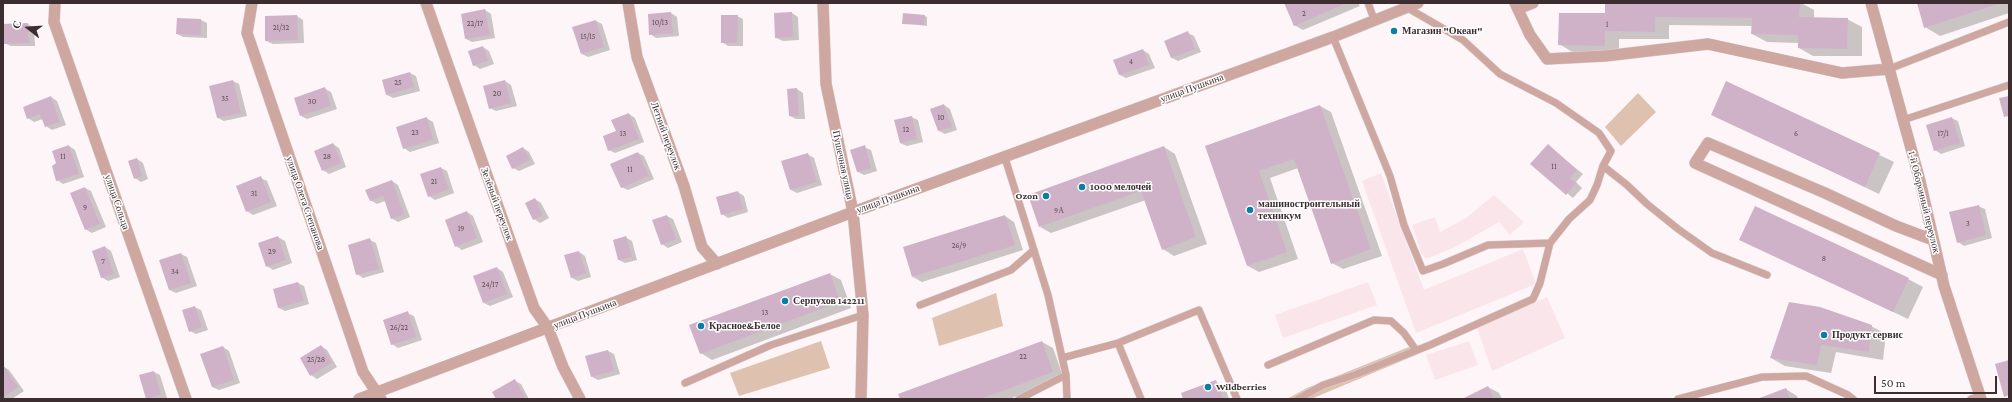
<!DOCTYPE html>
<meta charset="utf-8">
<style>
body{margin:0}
#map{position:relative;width:2012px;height:402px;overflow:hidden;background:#fdf5f7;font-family:"Crimson Pro",serif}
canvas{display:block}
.frame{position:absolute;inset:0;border:4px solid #3c2d30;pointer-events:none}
.north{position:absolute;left:8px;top:8px;width:40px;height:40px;-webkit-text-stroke:3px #fff;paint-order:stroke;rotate:287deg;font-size:11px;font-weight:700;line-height:16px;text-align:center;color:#3c2d30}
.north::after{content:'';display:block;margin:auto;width:14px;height:18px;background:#3c2d30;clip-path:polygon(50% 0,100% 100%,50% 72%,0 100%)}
.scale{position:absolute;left:1874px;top:376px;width:123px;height:18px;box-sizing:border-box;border:2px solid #3c2d30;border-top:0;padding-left:5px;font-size:12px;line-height:14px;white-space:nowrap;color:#3c2d30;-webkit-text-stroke:3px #fff;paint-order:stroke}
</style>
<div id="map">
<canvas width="2012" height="402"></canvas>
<div class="frame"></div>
<div class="north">С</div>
<div class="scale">50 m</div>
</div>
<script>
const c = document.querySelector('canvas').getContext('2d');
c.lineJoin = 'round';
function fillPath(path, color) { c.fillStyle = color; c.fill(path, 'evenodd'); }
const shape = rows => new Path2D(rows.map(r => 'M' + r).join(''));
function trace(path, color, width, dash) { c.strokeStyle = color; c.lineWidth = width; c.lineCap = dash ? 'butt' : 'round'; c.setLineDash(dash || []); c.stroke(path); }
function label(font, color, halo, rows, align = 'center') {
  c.font = font + ' "Crimson Pro",serif'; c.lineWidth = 3; c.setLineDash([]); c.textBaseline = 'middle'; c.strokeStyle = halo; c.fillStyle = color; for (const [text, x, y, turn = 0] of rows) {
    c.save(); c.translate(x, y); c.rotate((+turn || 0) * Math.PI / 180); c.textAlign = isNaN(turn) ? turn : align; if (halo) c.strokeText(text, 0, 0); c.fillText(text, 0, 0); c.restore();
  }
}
fillPath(shape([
 [1381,173,1424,290,1523,249,1536,284,1416,333,1362,181],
 [1494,195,1524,222,1510,235,1499,222,1455,247,1426,259,1421,253,1412,225,1435,217,1440,232,1466,218],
 [1368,282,1377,305,1283,338,1275,315],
 [1547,297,1565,338,1492,371,1477,328],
 [1469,341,1478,365,1435,380,1426,355]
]), '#fae6ea');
fillPath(shape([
 [1638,93,1656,112,1621,146,1605,127],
 [996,293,1003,326,939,346,932,318],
 [821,341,830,368,739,396,730,373],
 [1409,347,1416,355,1311,399,1287,399,1307,388]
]), '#dec2af');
fillPath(shape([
 [1285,3,1358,3,1360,6,1303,30,1294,25],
 [1606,3,1801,3,1814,10,1814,18,1847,19,1862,27,1862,56,1813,56,1799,48,1799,43,1767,42,1752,34,1752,26,1669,25,1669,39,1619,39,1619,53,1574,53,1559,44,1606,14],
 [1918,3,2009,3,2009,13,1940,36,1925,27],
 [485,10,491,14,495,38,472,42,466,39],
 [671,13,677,17,679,36,656,38,650,34,649,15],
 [792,13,798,17,799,40,783,41,776,38],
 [297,16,303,20,304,43,273,44,266,41],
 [737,16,743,19,743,46,728,46,722,42],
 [925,16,927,17,927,26,903,23],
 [178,19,201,20,207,23,207,38,183,37,177,34],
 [596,21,602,24,610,50,588,57,582,54],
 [28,24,34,28,35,46,11,46,4,43,4,25],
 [1188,33,1194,36,1201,52,1178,61,1172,58],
 [483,47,489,51,494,64,480,69,474,65],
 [1143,50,1149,54,1155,68,1126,78,1120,75,1115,60],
 [410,73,416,76,420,91,393,98,387,95,383,80],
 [233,81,239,84,247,116,224,121,218,118,211,86],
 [505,81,511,85,517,106,496,111,490,108],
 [1727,82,1894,162,1879,194,1712,114],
 [324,88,331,92,337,109,307,119,301,116],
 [797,89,803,93,805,119,796,119,790,116,788,90],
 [51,97,57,101,66,125,52,130,46,126,43,119,34,122,28,118],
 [944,105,950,109,957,130,945,134,939,131],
 [1320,106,1331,112,1382,256,1343,269,1332,263,1298,168,1270,178,1298,259,1259,272,1248,266,1206,146],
 [629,114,635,118,644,142,615,153,609,150,617,132],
 [911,117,918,120,923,142,907,146,900,143],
 [426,118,433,122,439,143,410,152,404,148],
 [1951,118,1958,121,1965,146,1941,154,1935,150],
 [333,144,339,148,346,167,329,174,323,170],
 [69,146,75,150,84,177,63,184,57,180,57,164],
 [1548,146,1583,174,1576,182,1582,188,1573,198,1532,164],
 [864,147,871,150,877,171,864,175,858,172],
 [1164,147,1175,154,1207,244,1174,256,1163,249,1146,200,1051,233,1040,227],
 [523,148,529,152,535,164,519,171,513,168],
 [638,153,644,156,654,179,628,190,621,187],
 [807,154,814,158,822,185,797,193,791,190],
 [137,159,143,163,148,179,141,182,135,178],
 [441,168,447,171,454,193,435,200,429,196],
 [261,178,267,181,277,206,253,215,247,211],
 [392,181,398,185,410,217,398,222,391,218,385,201,377,204,370,200],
 [85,188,91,191,106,227,92,233,85,229],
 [738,192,744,196,748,212,728,218,722,214],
 [535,199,541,203,549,218,540,223,534,219],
 [1978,206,1985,209,1992,238,1964,246,1958,242],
 [467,212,473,216,483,242,462,250,456,246],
 [667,216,673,219,682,242,668,248,662,244],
 [1005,216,1014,222,1023,250,922,282,913,277],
 [278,237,285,241,292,263,273,270,267,266],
 [625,237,632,241,637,260,625,263,619,260,614,240],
 [1740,239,1908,279,1923,287,1908,319],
 [370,240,376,243,384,272,363,278,357,274],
 [105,247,111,251,120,277,108,281,101,277],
 [579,252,585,256,591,277,578,281,572,278],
 [181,254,187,257,197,286,176,293,170,290,160,261],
 [497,268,503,272,513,297,490,306,484,303,474,277],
 [830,274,841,280,851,308,712,360,701,353],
 [298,283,304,286,309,304,285,311,279,308,274,290],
 [194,307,201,310,208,330,196,334,190,331],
 [407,313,414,316,422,340,398,348,392,344],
 [1871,326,1886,334,1883,360,1836,352,1831,373,1785,366,1771,358],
 [1042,342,1053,348,1064,379,1009,399,901,399],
 [321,346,327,350,337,367,317,379,311,375],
 [223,347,229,351,240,383,219,390,212,387],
 [608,351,614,354,620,374,598,380,592,377],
 [3,366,9,370,24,391,12,399,3,398],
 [154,372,160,375,167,398,147,399,140,376],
 [515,381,521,384,529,399,497,399],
 [1216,382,1225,387,1229,399,1184,399],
 [1488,387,1499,393,1502,399,1464,399],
 [1786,389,1797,396,1798,399,1760,399]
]), '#0003');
fillPath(shape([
 [1284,3,1347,3,1294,26],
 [1605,3,1800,3,1799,17,1848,18,1847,49,1798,48,1798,35,1751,34,1752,18,1655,17,1655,32,1605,31,1605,46,1558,45,1559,13,1605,13],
 [1917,3,2001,3,1924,28],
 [485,9,490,35,465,39,461,14],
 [671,12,673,33,649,35,648,14],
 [792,12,793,37,775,38,774,13],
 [903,13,925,15,924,25,902,24],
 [297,15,298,40,265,41,265,16],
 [721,15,738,15,737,43,721,43],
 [177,18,201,19,201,35,176,34],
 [596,20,604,47,581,54,572,27],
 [28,23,29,43,3,44,3,24],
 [1188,31,1195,49,1171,58,1164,41],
 [483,46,488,61,473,66,468,51],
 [1143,49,1149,65,1119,75,1113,60],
 [410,72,414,87,386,95,382,80],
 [233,80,241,113,217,118,209,86],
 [505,80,511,103,489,109,483,86],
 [1726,81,1880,153,1865,187,1711,115],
 [325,87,331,106,300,116,294,98],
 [797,88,799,116,789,116,787,89],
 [51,96,60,122,45,127,40,114,27,119,23,107],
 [2009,96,2009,116,2004,117,1999,98],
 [944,104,952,127,938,131,930,109],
 [1320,105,1371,249,1331,264,1294,159,1259,171,1287,252,1247,266,1205,146],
 [629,113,639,139,608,151,603,136,616,131,611,120],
 [912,116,917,139,900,143,894,120],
 [427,117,433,140,403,149,396,127],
 [1952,117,1960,143,1934,151,1926,125],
 [333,143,341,163,322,171,314,151],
 [1548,144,1577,170,1570,178,1576,183,1566,195,1530,164],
 [69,145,79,174,56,181,52,166,56,163,52,151],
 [865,145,871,168,857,172,850,150],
 [1164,146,1196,237,1162,250,1141,191,1039,227,1028,195],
 [523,147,530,160,512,169,506,156],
 [638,152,649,176,621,188,610,164],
 [808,153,817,182,790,190,781,161],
 [137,158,142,176,134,179,128,161],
 [441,167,449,189,428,197,420,174],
 [261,176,271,202,246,212,236,186],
 [392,180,404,214,391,219,383,196,370,201,365,190],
 [85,187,100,224,85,230,70,193],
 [738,191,743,209,721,215,716,197],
 [535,198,543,215,533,220,525,203],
 [1979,205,1986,235,1957,243,1949,212],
 [1755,206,1909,278,1893,312,1739,240],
 [467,211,477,238,455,247,445,220],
 [667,215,676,239,661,245,652,220],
 [1005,215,1015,245,912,277,903,247],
 [278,236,286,260,266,267,258,243],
 [626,236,632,257,618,260,613,240],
 [370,238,379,269,356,275,348,245],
 [105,246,114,274,101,278,92,251],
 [579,251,586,273,571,278,564,255],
 [181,253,191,283,169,290,159,260],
 [497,267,507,294,483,303,473,276],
 [830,273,840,302,700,354,689,325],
 [298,282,304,301,278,308,273,289],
 [1789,302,1820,307,1872,325,1869,352,1821,345,1817,365,1770,358],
 [195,306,202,327,189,332,182,310],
 [408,311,416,337,391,345,383,320],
 [1042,341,1053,372,981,399,900,399,898,394],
 [321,345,332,363,310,376,300,358],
 [223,346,234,380,212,387,200,354],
 [608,350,614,371,591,377,585,356],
 [2009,360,2009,395,2004,397,1995,364],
 [3,365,18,387,3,398],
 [154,371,161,395,146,399,139,375],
 [515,379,526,399,496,399,492,392],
 [1216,380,1223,399,1183,399,1181,393],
 [1488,386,1494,399,1462,399],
 [1786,388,1790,399,1757,399]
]), '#cfb2c7');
const service = shape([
 [1368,3,1374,19],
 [1406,7,1463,40,1500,74,1556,103,1599,133,1611,151,1603,166,1597,185,1590,200,1569,219,1550,243],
 [1889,69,2009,22],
 [1903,120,2009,85],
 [1005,158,1048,295,1066,375,1067,399],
 [1603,166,1627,185,1647,204,1678,229,1712,253,1767,275],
 [920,305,1011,270,1034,250],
 [1062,358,1118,343],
 [1268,365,1374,320,1391,321,1404,333,1416,350],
 [685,383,771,345,863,315],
 [1019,399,1066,375],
 [1141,399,1118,343,1199,310,1237,399],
 [1298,399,1323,385,1357,374,1430,345,1533,299,1540,283,1550,243,1488,245,1443,264,1423,271,1404,225,1390,176,1333,37],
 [1678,399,1762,377,1806,376,1848,395,1853,399],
 [1971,399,1980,396]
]);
const minor = shape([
 [55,3,54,22,186,399],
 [252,3,247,33,363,372,381,399],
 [426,3,534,308,548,328,563,367,580,399],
 [628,3,637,57,684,186,702,247,717,264],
 [823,3,826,84,853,212,863,315,861,399],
 [1515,3,1530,35,1547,59,1605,56,1708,44,1842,73,1889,69],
 [1871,3,1920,181,1944,286,1981,399],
 [1518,9,1533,3],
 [1933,240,1896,226,1825,193,1708,143,1695,163,1942,275]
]);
const tertiary = shape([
 [359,399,853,212,1333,37,1418,3]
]);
trace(service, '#dad1d3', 8);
trace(minor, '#dad1d3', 12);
trace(tertiary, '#dad1d3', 12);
trace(service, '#cea7a1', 7);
trace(minor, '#cea7a1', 11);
trace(tertiary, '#cea7a1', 11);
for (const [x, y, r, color] of [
 [1394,31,4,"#0b7ea6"],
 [1082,187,4,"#0b7ea6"],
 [1046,196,4,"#0b7ea6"],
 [1250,210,4,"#0b7ea6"],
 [785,301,4,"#0b7ea6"],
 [701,326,4,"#0b7ea6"],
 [1824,335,4,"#0b7ea6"],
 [1208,387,4,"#0b7ea6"]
]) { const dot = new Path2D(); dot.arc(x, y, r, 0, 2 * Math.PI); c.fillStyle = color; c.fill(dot); trace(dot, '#fff', 1.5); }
label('8px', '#614e56', null, [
 ["2",1304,14],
 ["10/13",660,23],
 ["22/17",475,24],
 ["1",1607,25],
 ["21/32",281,28],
 ["15/15",588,37],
 ["4",1131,62],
 ["25",398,83],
 ["20",497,94],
 ["35",225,99],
 ["30",312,102],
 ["10",941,118],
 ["12",906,130],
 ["23",415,133],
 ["13",623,134],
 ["6",1796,134],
 ["17/1",1943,134],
 ["11",63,157],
 ["28",327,157],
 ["11",1554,167],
 ["11",630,170],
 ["21",434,182],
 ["31",254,194],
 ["9",85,208],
 ["9А",1059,211],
 ["3",1968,224],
 ["19",461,229],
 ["26/9",959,246],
 ["29",272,252],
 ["8",1824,259],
 ["7",103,262],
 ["34",175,272],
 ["24/17",490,285],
 ["13",765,313],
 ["26/22",399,328],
 ["22",1023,357],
 ["25/28",316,360]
]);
label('bold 10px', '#3c2d30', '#fff', [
 ["Магазин \"Океан\"",1402,31],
 ["1000 мелочей",1090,187],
 ["Ozon",1038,196,"right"],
 ["машиностроительный",1258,204],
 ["техникум",1258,216],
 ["Серпухов 142211",793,301],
 ["Красное&Белое",709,326],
 ["Продукт сервис",1832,335],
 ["Wildberries",1216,387]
], 'left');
label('10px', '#3c2d30', '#fff', [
 ["улица Пушкина",1192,88,-20],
 ["Летний переулок",666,136,70],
 ["Пушечная улица",843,165,78],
 ["улица Пушкина",888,199,-20],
 ["улица Сольца",117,202,71],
 ["1-й Оборонный переулок",1924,202,76],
 ["улица Олега Степанова",305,203,71],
 ["Зелёный переулок",497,204,70],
 ["улица Пушкина",585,314,-21]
]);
</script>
